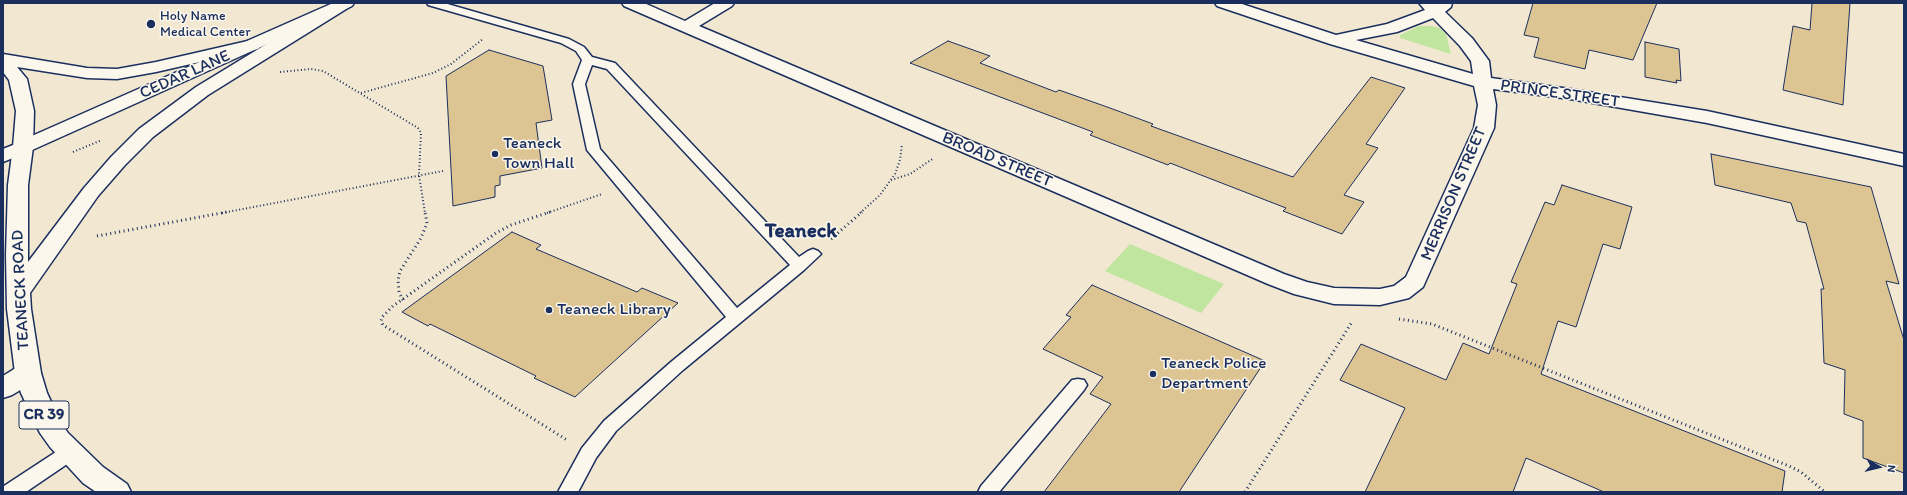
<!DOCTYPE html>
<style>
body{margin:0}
#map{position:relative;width:1907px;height:495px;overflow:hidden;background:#f2e8d1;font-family:Itim,sans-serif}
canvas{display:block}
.frame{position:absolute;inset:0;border:4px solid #1b2f5e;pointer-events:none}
.north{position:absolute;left:1859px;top:447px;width:40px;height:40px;-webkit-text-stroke:3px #fbf7ec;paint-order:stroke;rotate:98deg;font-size:11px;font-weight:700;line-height:16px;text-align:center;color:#1b2f5e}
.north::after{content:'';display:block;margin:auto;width:14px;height:18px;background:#1b2f5e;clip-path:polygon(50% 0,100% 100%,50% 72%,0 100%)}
</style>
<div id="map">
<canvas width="1907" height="495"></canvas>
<div class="frame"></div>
<div class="north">N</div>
</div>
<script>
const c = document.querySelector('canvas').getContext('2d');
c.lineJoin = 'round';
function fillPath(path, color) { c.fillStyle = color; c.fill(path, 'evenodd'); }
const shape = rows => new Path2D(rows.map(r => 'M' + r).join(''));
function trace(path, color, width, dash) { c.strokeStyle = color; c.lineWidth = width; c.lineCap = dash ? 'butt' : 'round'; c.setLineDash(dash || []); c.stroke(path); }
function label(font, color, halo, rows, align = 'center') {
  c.font = font + ' Itim,sans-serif'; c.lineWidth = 3; c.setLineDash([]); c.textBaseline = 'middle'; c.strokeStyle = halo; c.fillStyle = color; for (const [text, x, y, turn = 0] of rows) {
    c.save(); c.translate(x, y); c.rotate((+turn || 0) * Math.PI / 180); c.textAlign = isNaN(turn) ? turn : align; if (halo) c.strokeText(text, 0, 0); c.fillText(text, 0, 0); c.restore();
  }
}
fillPath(shape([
 [1419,26,1430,26,1440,28,1446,34,1451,54,1400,38,1400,35],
 [1130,244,1224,284,1201,313,1105,271]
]), '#c0e59f');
const building = shape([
 [1533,3,1657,3,1633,60,1589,50,1585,69,1534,57,1539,38,1524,35,1533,3],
 [1812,3,1850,3,1843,105,1783,90,1793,26,1810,30,1812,3],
 [948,41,990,56,980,63,1056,92,1059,90,1110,108,1153,124,1151,126,1293,177,1371,77,1405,88,1366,144,1378,148,1344,195,1364,202,1342,234,1283,211,1286,208,1170,163,1168,165,1090,135,1093,132,910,63,948,41],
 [1645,42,1679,49,1681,81,1676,80,1677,83,1645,77,1645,42],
 [489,50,543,66,552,120,536,123,542,168,500,176,500,185,495,186,495,197,453,206,446,76,489,50],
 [1711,154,1871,187,1899,284,1886,281,1904,340,1904,473,1863,458,1863,421,1844,414,1845,370,1824,363,1821,289,1824,289,1806,223,1797,221,1791,203,1715,185,1711,154],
 [1562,185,1632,207,1620,249,1603,244,1576,327,1558,321,1541,374,1785,471,1782,492,1604,492,1526,458,1513,492,1365,492,1405,408,1340,380,1361,344,1446,380,1463,343,1489,354,1517,284,1511,282,1545,202,1554,205,1562,185],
 [512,232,541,245,536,249,637,292,642,288,678,303,575,397,534,378,536,376,430,324,428,326,402,312,512,232],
 [1092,285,1265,361,1179,492,1044,492,1111,404,1090,394,1103,377,1043,349,1071,317,1066,315,1092,285]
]);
fillPath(building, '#ddc493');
trace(building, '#1b2f5e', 1);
const service = shape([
 [427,3,444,3,569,39,584,47,592,57,615,63,799,257,808,251,813,249,818,251,821,254,804,270,683,370,616,431,596,458,578,492,558,492,582,448,604,421,671,362,726,317,587,150,573,84,582,60,576,51,561,43,428,5,427,3],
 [592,65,607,69,790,265,737,308,600,149,585,84,592,65],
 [1078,379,1084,380,1087,385,1084,390,999,492,978,492,981,486,1072,380,1078,379],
 [69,446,76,448,78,453,76,458,26,492,3,492,4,486,62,448,69,446]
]);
const minor = shape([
 [622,3,644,3,685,21,715,3,734,3,732,6,699,26,1284,274,1307,282,1334,288,1380,289,1394,286,1406,277,1474,128,1478,105,1474,86,1330,44,1217,6,1215,3,1239,3,1336,35,1387,24,1425,10,1419,3,1452,3,1451,7,1445,12,1472,38,1489,61,1491,78,1570,89,1707,111,1904,154,1904,166,1707,123,1570,99,1493,89,1496,105,1494,128,1423,287,1409,298,1380,305,1334,304,1294,294,1268,284,624,6,622,3],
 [1433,18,1460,46,1471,61,1473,74,1356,40,1397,32,1433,18],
 [28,364,37,366,41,373,37,380,12,395,3,398,3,376,19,366,28,364]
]);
const tertiary = shape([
 [23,141,30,143,33,147,30,151,3,162,3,149,23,141]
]);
const secondary = shape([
 [333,3,354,3,352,6,30,151,23,153,16,151,13,147,16,143,333,3]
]);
const primary = shape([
 [334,3,353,3,351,6,208,95,153,137,125,165,98,196,30,293,31,309,41,373,47,393,60,421,68,433,103,467,127,484,131,492,96,492,83,483,50,447,40,433,21,393,15,373,7,309,6,255,8,185,13,147,16,111,9,80,3,72,3,54,87,68,117,69,156,62,252,40,258,41,260,45,258,49,252,50,156,72,117,79,87,78,17,67,27,79,34,111,33,147,28,185,28,262,84,188,111,157,139,129,196,87,334,3]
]);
trace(service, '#1b2f5e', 3);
trace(minor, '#1b2f5e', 3);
trace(tertiary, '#1b2f5e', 3);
trace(secondary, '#1b2f5e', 3);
trace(primary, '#1b2f5e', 3);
trace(shape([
 [280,72,311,69,323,71,418,128,421,133,419,175,425,213],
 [361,93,433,73,451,64,483,39],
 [73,152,102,140],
 [891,180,910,174,934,158],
 [222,213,443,171],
 [547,213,602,194],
 [860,213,880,195,895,174,900,160,902,144]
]), '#1b2f5e', 2, [1, 2.5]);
trace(shape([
 [550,212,511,225,496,233,393,306,382,317,381,321,383,325,567,440],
 [97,236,227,212],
 [831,239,862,212],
 [403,300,399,292,398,280,400,271,421,238,427,223,425,212],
 [1399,319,1432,324,1789,466,1801,472,1825,492],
 [1245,492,1352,322]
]), '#1b2f5e', 3, [1, 3.5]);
fillPath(service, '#fbf7ec');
fillPath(minor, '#fbf7ec');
fillPath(tertiary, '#fbf7ec');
fillPath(secondary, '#fbf7ec');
fillPath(primary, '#fbf7ec');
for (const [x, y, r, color] of [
 [151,24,5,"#1b2f5e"],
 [495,154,4,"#1b2f5e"],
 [549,310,4,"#1b2f5e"],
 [1153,374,4,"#1b2f5e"]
]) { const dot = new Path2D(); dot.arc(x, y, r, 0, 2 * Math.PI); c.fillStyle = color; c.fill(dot); trace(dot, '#fbf7ec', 1.5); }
label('14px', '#1b2f5e', '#fbf7ec', [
 ["Holy Name",160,16],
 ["Medical Center",160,32]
], 'left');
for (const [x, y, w] of [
 [44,415,50]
]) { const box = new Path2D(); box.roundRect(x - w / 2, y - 14, w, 28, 3); c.fillStyle = '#fbf7ec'; c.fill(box); trace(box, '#1b2f5e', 1); }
label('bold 16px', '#1b2f5e', null, [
 ["CR 39",44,415]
]);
label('17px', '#1b2f5e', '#fbf7ec', [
 ["CEDAR LANE",185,75,-24],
 ["PRINCE STREET",1560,94,8],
 ["BROAD STREET",997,160,23],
 ["MERRISON STREET",1454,194,-67],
 ["TEANECK ROAD",21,290,-93]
]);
label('17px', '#1b2f5e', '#fbf7ec', [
 ["Teaneck",503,144],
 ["Town Hall",503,164],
 ["Teaneck Library",557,310],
 ["Teaneck Police",1161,364],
 ["Department",1161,384]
], 'left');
label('bold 21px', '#1b2f5e', '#fbf7ec', [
 ["Teaneck",801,232]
]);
</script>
